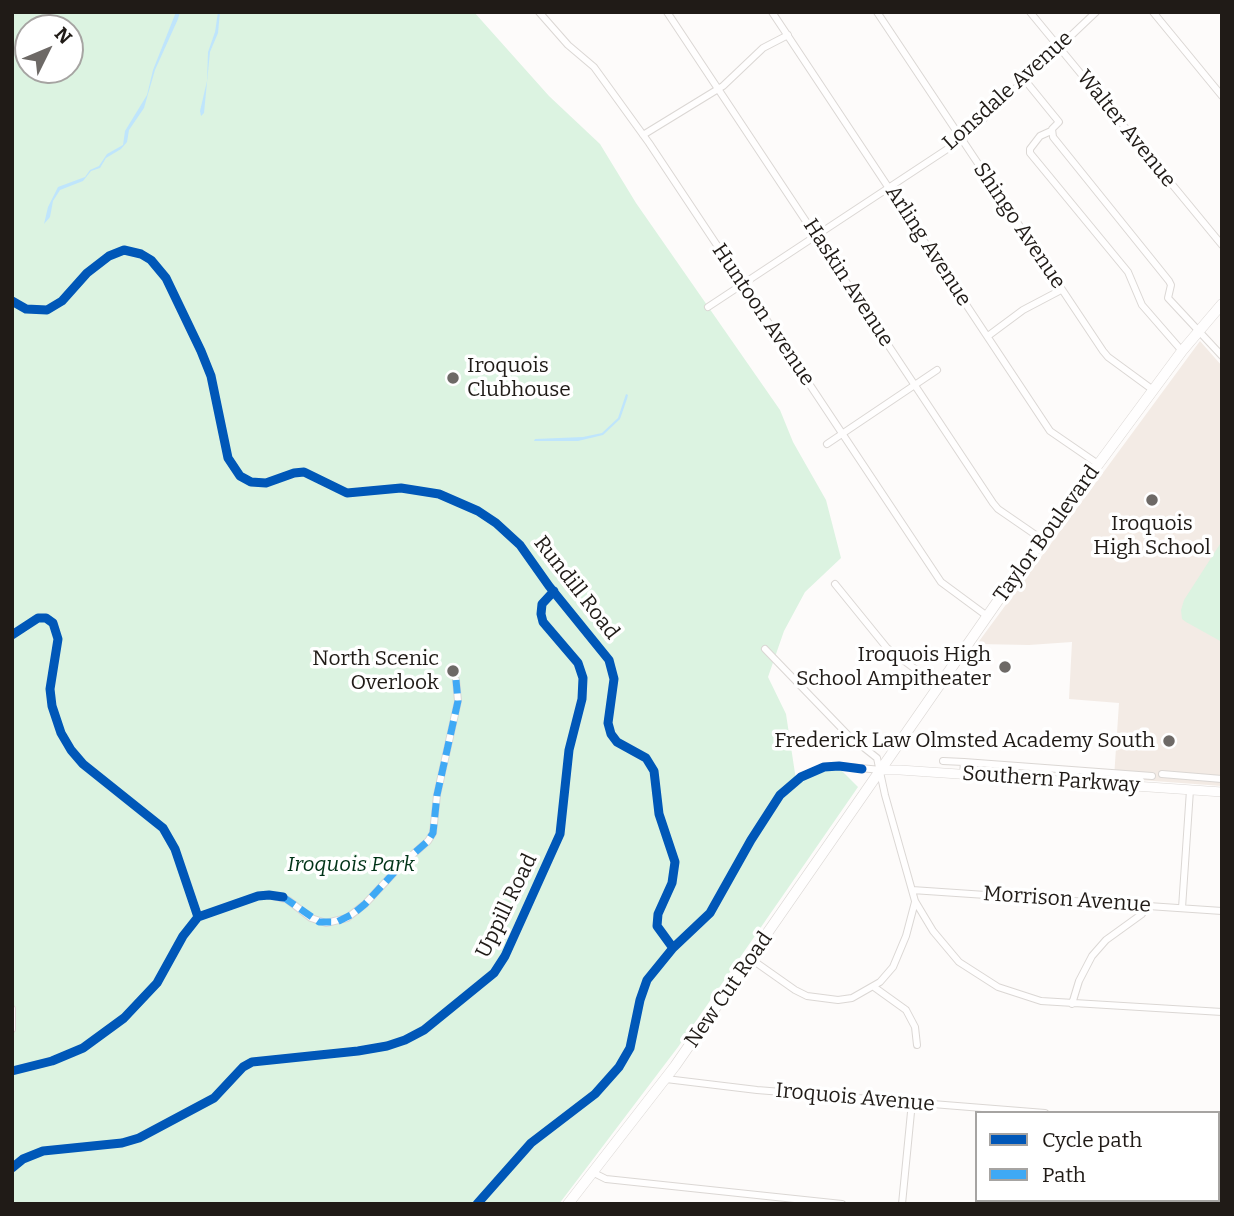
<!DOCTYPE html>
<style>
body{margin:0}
#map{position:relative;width:1234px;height:1216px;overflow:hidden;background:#fdfbfa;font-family:Bitter,serif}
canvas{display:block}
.frame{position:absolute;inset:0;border:14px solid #201b17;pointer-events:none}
.legend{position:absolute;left:975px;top:1111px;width:245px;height:91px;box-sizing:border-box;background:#fff;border:2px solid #a6a4a2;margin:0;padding:9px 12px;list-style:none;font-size:21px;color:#201b17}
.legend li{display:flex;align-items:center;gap:14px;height:35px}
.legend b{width:35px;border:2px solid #a6a4a2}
.north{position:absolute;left:14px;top:14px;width:70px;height:70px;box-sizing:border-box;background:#fff;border:2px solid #a6a4a2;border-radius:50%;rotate:47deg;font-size:19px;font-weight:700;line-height:28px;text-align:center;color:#201b17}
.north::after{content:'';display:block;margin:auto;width:24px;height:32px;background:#6d6966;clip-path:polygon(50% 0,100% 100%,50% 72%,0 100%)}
</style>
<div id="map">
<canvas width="1234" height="1216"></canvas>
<div class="frame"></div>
<ul class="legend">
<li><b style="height:9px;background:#0057b8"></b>Cycle path</li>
<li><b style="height:9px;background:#3fa9f5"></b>Path</li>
</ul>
<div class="north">N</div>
</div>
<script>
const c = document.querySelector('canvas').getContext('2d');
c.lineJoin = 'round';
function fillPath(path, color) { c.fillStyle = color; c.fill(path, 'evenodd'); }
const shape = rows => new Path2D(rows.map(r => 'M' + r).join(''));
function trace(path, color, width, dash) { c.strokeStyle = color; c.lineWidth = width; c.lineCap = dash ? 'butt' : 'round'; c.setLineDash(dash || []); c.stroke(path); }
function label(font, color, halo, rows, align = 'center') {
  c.font = font + ' Bitter,serif'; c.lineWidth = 7; c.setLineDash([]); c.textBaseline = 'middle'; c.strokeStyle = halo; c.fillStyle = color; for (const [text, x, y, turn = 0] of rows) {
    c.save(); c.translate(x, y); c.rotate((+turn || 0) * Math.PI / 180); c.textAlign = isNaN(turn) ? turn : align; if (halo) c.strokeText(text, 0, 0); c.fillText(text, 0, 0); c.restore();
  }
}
fillPath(shape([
 [1200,341,1222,366,1222,786,1114,778,1119,703,1069,699,1072,642,1029,645,977,644]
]), '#f3ebe5');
fillPath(shape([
 [12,12,474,12,549,96,600,144,636,203,780,410,793,442,826,500,841,558,805,592,784,631,768,677,786,714,796,780,808,773,839,768,858,787,678,1047,559,1204,12,1204],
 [28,28,70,28,70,70,28,70],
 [1222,541,1222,642,1186,622,1182,619,1181,610,1184,600]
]), '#dcf3e1');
fillPath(shape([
 [176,12,180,12,178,19,155,70,144,108,129,130,127,142,121,149,106,158,100,168,91,171,83,181,60,190,53,201,50,217,44,224,48,207,58,187,85,177,90,170,99,166,107,154,123,145,125,131,147,95,153,70],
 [218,12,220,12,218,33,210,52,204,113,201,116,200,111,207,81,208,52,215,32],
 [626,394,628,395,627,399,620,419,603,435,578,441,534,441,535,439,583,437,602,433,618,418]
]), '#bfe5fc');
const street = shape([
 [539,12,568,45,594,67,649,143,941,582,987,616],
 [667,12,993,503,998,509,1043,540],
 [772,12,1050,431,1098,464],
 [877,12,1103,351,1108,357,1153,390],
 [1030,12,1222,245],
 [1153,12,1222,96],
 [1024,79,1059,122,1052,129,1053,137,1169,281,1171,285,1168,298,1222,356],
 [1051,131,1040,136,1030,149,1030,153,1128,272,1142,305,1182,351],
 [643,135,723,86,763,48,788,35],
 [12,301,26,309,47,310,62,301,87,273,109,256,124,250,141,254,151,260,166,278,201,351,211,376,228,458,240,476,251,482,266,483,294,473,304,472,347,493,401,488,439,494,478,511,496,523,520,545,549,586,609,660,614,679,608,723,611,734,617,742,646,758,654,771,659,814,675,862,672,883,658,914,657,926,673,948],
 [708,307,961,140,1096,12],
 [988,336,1023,310,1061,290],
 [827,444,937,370],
 [835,584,887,648,938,686],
 [12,635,38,618,46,618,53,623,58,639,50,689,52,706,61,733,71,750,83,764,163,828,175,849,198,917],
 [765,649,848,735,877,758,885,795,915,901,933,931,959,962,998,987,1041,1001,1222,1012],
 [943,761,964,762],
 [1162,774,1222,779],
 [963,775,964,762,1152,776],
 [912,890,1222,911],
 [1182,908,1190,790],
 [751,959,795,990,807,996,838,1000,852,998,880,982,893,967,906,936,915,902],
 [874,987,906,1010,915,1027,917,1045],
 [1072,1004,1079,981,1092,956,1106,940,1142,914,1147,906],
 [12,1009,12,1029],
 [12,1071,52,1061,83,1048,124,1018,157,983,183,936,198,917,258,896,269,895,288,900,311,918,326,923,347,918,365,904,403,863,428,841,433,833,437,795,458,701,456,680],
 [666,1079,757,1090,1045,1113],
 [1218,1126,1222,1127],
 [12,1168,23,1159,43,1151,122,1143,139,1138,214,1098,243,1067,252,1062,358,1051,387,1046,405,1040,424,1030,494,973,505,956,560,834,569,750,582,699,583,678,578,663,543,622,541,614,542,604,554,591],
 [1218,1169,1222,1162],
 [592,1172,606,1179,842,1204],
 [477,1204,531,1143,595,1094,619,1067,630,1048,640,1000,647,980,673,948,710,913,751,840,780,795,801,777,824,767,839,766,881,770],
 [902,1204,912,1102],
 [1203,1204,1204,1200]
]);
const secondary = shape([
 [881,770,900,770,1222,792]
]);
const primary = shape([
 [568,1204,675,1066,1004,592,1182,351,1222,304]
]);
trace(street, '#dbd7d4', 8);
trace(secondary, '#dbd7d4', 10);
trace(primary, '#dbd7d4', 11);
trace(street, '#fffefe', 6);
trace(secondary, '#fffefe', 9);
trace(primary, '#fffefe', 10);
trace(shape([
 [283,897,319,922,337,922,353,914,365,904,403,863,428,841,433,833,437,795,458,701,456,680]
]), '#3fa9f5', 7, [14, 7]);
trace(shape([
 [12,301,26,309,47,310,62,301,87,273,109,256,124,250,141,254,151,260,166,278,201,351,211,376,228,458,240,476,251,482,266,483,294,473,304,472,347,493,401,488,439,494,478,511,496,523,520,545,549,586,609,660,614,679,608,723,611,734,617,742,646,758,654,771,659,814,675,862,672,883,658,914,657,926,673,948],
 [12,635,38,618,46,618,53,623,58,639,50,689,52,706,61,733,71,750,83,764,163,828,175,849,198,917],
 [12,1071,52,1061,83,1048,124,1018,157,983,183,936,198,917,258,896,269,895,283,897],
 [12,1168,23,1159,43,1151,122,1143,139,1138,214,1098,243,1067,252,1062,358,1051,387,1046,405,1040,424,1030,494,973,505,956,560,834,569,750,582,699,583,678,578,663,543,622,541,614,542,604,554,591],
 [477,1204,531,1143,595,1094,619,1067,630,1048,640,1000,647,980,673,948,710,913,751,840,780,795,801,777,824,767,839,766,862,769]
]), '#0057b8', 9);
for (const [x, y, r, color] of [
 [453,378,7,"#6d6966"],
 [1152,500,7,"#6d6966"],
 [1005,667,7,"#6d6966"],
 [453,671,7,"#6d6966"],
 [1169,741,7,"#6d6966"]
]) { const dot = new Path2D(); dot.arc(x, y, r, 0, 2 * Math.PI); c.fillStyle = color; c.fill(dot); trace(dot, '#fff', 2.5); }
label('21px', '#201b17', '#fff', [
 ["Lonsdale Avenue",1008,91,-42],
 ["Walter Avenue",1126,129,51],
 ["Shingo Avenue",1019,226,56],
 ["Arling Avenue",928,246,57],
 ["Haskin Avenue",848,283,57],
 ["Huntoon Avenue",763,315,56],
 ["Taylor Boulevard",1047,534,-54],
 ["Rundill Road",576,588,52],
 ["Southern Parkway",1051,780,4],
 ["Morrison Avenue",1067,900,4],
 ["Uppill Road",507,906,-64],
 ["New Cut Road",729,990,-55],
 ["Iroquois Avenue",855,1098,5]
]);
label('21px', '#201b17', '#fff', [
 ["Iroquois",467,366,"left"],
 ["Clubhouse",467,390,"left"],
 ["Iroquois",1152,524,"center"],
 ["High School",1152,548,"center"],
 ["Iroquois High",991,655],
 ["School Ampitheater",991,679],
 ["North Scenic",439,659],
 ["Overlook",439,683],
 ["Frederick Law Olmsted Academy South",1155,741]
], 'right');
label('italic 21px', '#003317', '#fff', [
 ["Iroquois Park",351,865]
]);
</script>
